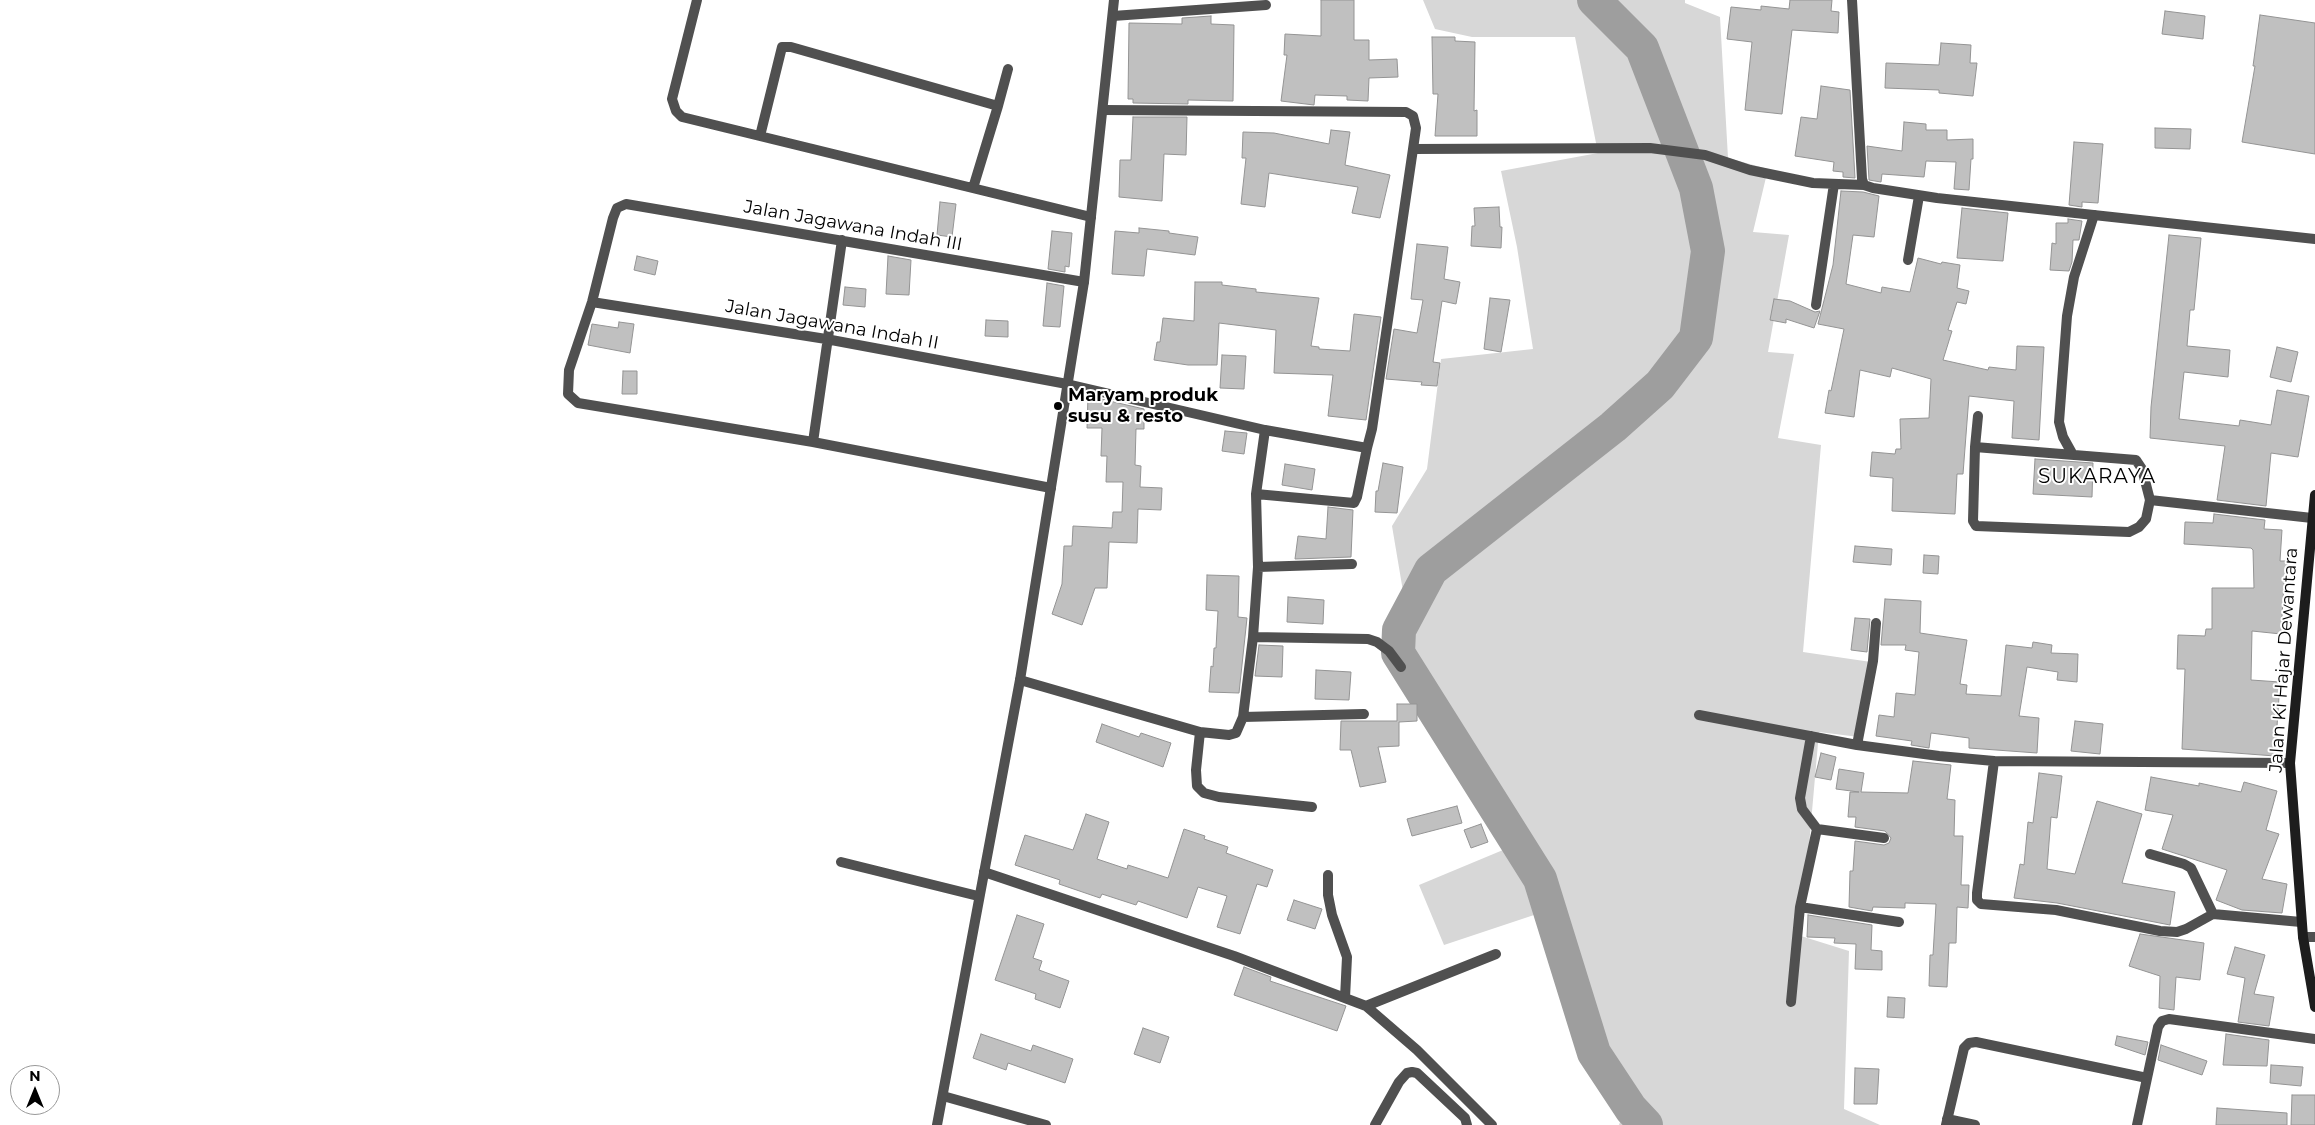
<!DOCTYPE html>
<style>
body{margin:0}
#map{position:relative;width:2315px;height:1125px;overflow:hidden;background:#fff;font-family:Montserrat,sans-serif}
canvas{display:block}
.north{position:absolute;left:10px;top:1065px;width:50px;height:50px;box-sizing:border-box;background:#fff;border:1px solid #999;border-radius:50%;rotate:0deg;font-size:14px;font-weight:700;line-height:20px;text-align:center;color:#000}
.north::after{content:'';display:block;margin:auto;width:18px;height:22px;background:#000;clip-path:polygon(50% 0,100% 100%,50% 72%,0 100%)}
</style>
<div id="map">
<canvas width="2315" height="1125"></canvas>
<div class="north">N</div>
</div>
<script>
const c = document.querySelector('canvas').getContext('2d');
c.lineJoin = 'round';
function fillPath(path, color) { c.fillStyle = color; c.fill(path, 'evenodd'); }
const shape = rows => new Path2D(rows.map(r => 'M' + r).join(''));
function trace(path, color, width, dash) { c.strokeStyle = color; c.lineWidth = width; c.lineCap = dash ? 'butt' : 'round'; c.setLineDash(dash || []); c.stroke(path); }
function label(font, color, halo, rows, align = 'center') {
  c.font = font + ' Montserrat,sans-serif'; c.lineWidth = 4; c.setLineDash([]); c.textBaseline = 'middle'; c.strokeStyle = halo; c.fillStyle = color; for (const [text, x, y, turn = 0] of rows) {
    c.save(); c.translate(x, y); c.rotate((+turn || 0) * Math.PI / 180); c.textAlign = isNaN(turn) ? turn : align; if (halo) c.strokeText(text, 0, 0); c.fillText(text, 0, 0); c.restore();
  }
}
fillPath(shape([
 [1423,0,1685,0,1685,3,1720,17,1728,158,1768,169,1753,232,1789,235,1768,352,1794,354,1778,438,1821,445,1803,652,1871,662,1859,737,1819,732,1801,936,1849,951,1844,1109,1880,1125,1619,1125,1621,1119,1565,974,1558,907,1444,945,1419,885,1527,840,1469,758,1422,704,1392,526,1427,469,1441,359,1533,349,1517,247,1501,171,1598,153,1575,37,1472,37,1435,29]
]), '#d7d7d7');
trace(shape([
 [1594,0,1642,48,1696,188,1708,251,1696,338,1660,385,1613,427,1431,570,1399,630,1398,653,1540,879,1594,1053,1631,1109,1646,1125]
]), '#9e9e9e', 34);
const building = shape([
 [1321,0,1354,0,1354,40,1369,40,1369,60,1397,59,1398,77,1369,78,1368,101,1347,100,1347,96,1315,95,1314,105,1281,101,1287,55,1284,55,1285,34,1321,36,1321,0],
 [1790,0,1832,0,1831,11,1839,12,1838,33,1792,30,1782,114,1745,110,1752,42,1727,39,1731,7,1761,10,1761,6,1789,9,1790,0],
 [2165,11,2205,16,2203,39,2162,34,2165,11],
 [2260,15,2315,23,2315,154,2242,142,2255,66,2253,66,2260,15],
 [1211,16,1211,24,1234,25,1233,101,1188,100,1188,104,1133,103,1133,99,1128,99,1129,23,1182,24,1182,18,1211,16],
 [1432,37,1455,37,1455,41,1475,42,1474,111,1477,110,1477,136,1435,136,1438,94,1433,94,1432,37],
 [1941,43,1971,45,1970,63,1977,63,1973,96,1939,93,1939,90,1885,88,1886,63,1939,65,1941,43],
 [1821,86,1850,90,1855,178,1843,177,1843,172,1833,171,1834,162,1795,156,1801,117,1817,119,1821,86],
 [1133,117,1187,117,1186,155,1164,154,1162,201,1119,197,1120,160,1131,160,1133,117],
 [1904,122,1926,124,1926,130,1947,130,1947,140,1973,139,1973,159,1971,159,1969,190,1954,189,1956,162,1926,161,1924,177,1882,174,1881,182,1869,180,1867,146,1902,151,1904,122],
 [2155,128,2191,129,2190,149,2155,148,2155,128],
 [1331,130,1350,132,1345,165,1390,175,1380,218,1352,213,1358,187,1269,173,1265,207,1241,204,1246,158,1242,158,1243,132,1274,133,1329,144,1331,130],
 [2074,142,2103,144,2098,203,2082,202,2082,207,2069,205,2074,142],
 [1841,191,1863,192,1879,196,1874,237,1853,235,1846,284,1881,293,1882,287,1910,292,1918,258,1941,264,1942,262,1960,265,1957,288,1969,291,1966,304,1957,302,1948,330,1952,331,1943,360,1988,370,1989,367,2016,370,2017,346,2044,347,2039,440,2012,438,2014,401,1969,396,1963,474,1957,474,1955,514,1892,511,1893,478,1870,476,1872,452,1895,454,1896,449,1901,449,1900,419,1929,418,1931,379,1892,368,1890,377,1860,370,1854,417,1825,413,1829,390,1831,391,1844,329,1818,324,1833,265,1841,191],
 [940,202,956,204,952,237,937,235,940,202],
 [1499,207,1500,227,1502,227,1501,248,1471,246,1472,226,1475,226,1474,208,1499,207],
 [1962,208,2008,213,2003,261,1957,258,1962,208],
 [2068,219,2082,221,2079,240,2073,240,2072,262,2069,271,2050,270,2052,243,2056,244,2056,223,2068,223,2068,219],
 [1139,228,1169,231,1169,233,1198,237,1195,255,1147,249,1144,276,1112,274,1115,231,1139,233,1139,228],
 [1052,231,1072,233,1069,267,1065,266,1065,272,1048,269,1052,231],
 [2169,235,2201,238,2194,310,2190,310,2187,346,2230,350,2228,377,2184,372,2179,419,2239,426,2240,420,2271,425,2277,390,2309,396,2298,457,2271,453,2266,506,2217,500,2225,446,2150,438,2151,407,2169,235],
 [1417,244,1448,247,1444,279,1460,282,1456,304,1442,301,1433,362,1440,363,1437,386,1421,385,1422,382,1386,379,1394,329,1417,333,1423,300,1411,299,1417,244],
 [637,256,658,261,655,275,634,270,637,256],
 [888,256,911,260,909,295,886,294,888,256],
 [1195,282,1222,282,1222,285,1256,289,1256,292,1319,298,1311,346,1319,347,1319,349,1350,351,1354,314,1381,317,1366,420,1328,416,1333,375,1274,373,1276,330,1219,323,1217,365,1188,365,1154,360,1157,342,1160,342,1163,318,1194,321,1195,282],
 [1047,283,1064,286,1060,327,1043,326,1047,283],
 [845,287,866,289,865,307,843,305,845,287],
 [1490,298,1510,300,1501,352,1484,349,1490,298],
 [1774,299,1790,301,1815,312,1820,311,1814,328,1786,319,1786,323,1770,320,1774,299],
 [986,320,1008,321,1008,337,985,336,986,320],
 [619,322,634,324,630,353,588,345,592,324,618,328,619,322],
 [2277,347,2298,352,2291,382,2270,377,2277,347],
 [1222,355,1246,356,1244,389,1220,388,1222,355],
 [623,371,637,371,637,394,622,394,623,371],
 [1088,396,1144,409,1144,429,1136,429,1135,465,1141,466,1140,487,1162,488,1161,510,1138,509,1137,543,1109,542,1107,588,1095,588,1082,625,1052,614,1062,584,1064,546,1072,546,1073,526,1112,528,1113,512,1122,512,1123,482,1106,482,1107,456,1101,456,1102,428,1087,428,1088,396],
 [1225,431,1247,433,1244,454,1222,451,1225,431],
 [2035,459,2093,463,2092,497,2033,494,2035,459],
 [1383,463,1403,467,1397,513,1375,512,1376,491,1378,491,1383,463],
 [1285,464,1315,469,1312,490,1282,485,1285,464],
 [1328,507,1353,510,1351,557,1295,559,1298,536,1326,539,1328,507],
 [2214,514,2265,520,2264,529,2282,530,2280,561,2287,561,2287,583,2284,583,2281,634,2252,631,2251,680,2280,682,2275,756,2182,749,2185,669,2177,669,2178,635,2205,636,2206,629,2212,629,2212,588,2254,588,2253,550,2251,548,2184,544,2185,522,2213,523,2214,514],
 [1855,546,1892,549,1891,565,1853,562,1855,546],
 [1924,555,1939,556,1938,574,1923,573,1924,555],
 [1207,575,1239,576,1238,617,1247,618,1239,693,1209,692,1211,666,1213,667,1214,648,1216,648,1218,611,1206,610,1207,575],
 [1288,597,1324,600,1323,624,1287,622,1288,597],
 [1885,599,1921,601,1920,633,1967,640,1960,684,1967,685,1966,694,2001,696,2006,645,2032,648,2033,642,2052,645,2051,653,2078,654,2077,682,2057,680,2058,672,2027,667,2019,716,2039,718,2037,753,1969,748,1969,738,1931,733,1929,748,1911,745,1912,741,1876,736,1879,715,1894,717,1896,693,1915,695,1919,652,1905,650,1906,645,1881,645,1885,599],
 [1855,618,1870,619,1867,652,1851,650,1855,618],
 [1259,645,1283,646,1282,677,1255,676,1259,645],
 [1316,670,1351,672,1349,700,1315,699,1316,670],
 [1397,704,1417,704,1417,721,1399,722,1399,746,1378,747,1386,782,1360,787,1351,750,1340,750,1341,721,1397,721,1397,704],
 [2075,721,2103,724,2100,754,2071,751,2075,721],
 [1102,724,1139,737,1141,733,1171,743,1163,767,1096,742,1102,724],
 [1821,753,1836,757,1831,780,1815,777,1821,753],
 [1913,761,1951,765,1947,799,1955,800,1954,836,1963,836,1961,885,1969,885,1968,908,1957,907,1956,943,1949,943,1947,987,1929,986,1930,955,1933,955,1936,904,1905,903,1905,908,1873,907,1872,911,1849,907,1850,871,1853,871,1855,841,1884,845,1889,843,1891,838,1885,831,1855,827,1856,817,1848,817,1850,792,1859,792,1836,789,1839,769,1864,773,1861,792,1908,793,1913,761],
 [2039,773,2062,776,2057,818,2051,817,2047,869,2075,874,2097,801,2142,814,2122,883,2175,892,2170,925,2057,903,2014,898,2020,864,2024,865,2028,822,2033,823,2039,773],
 [2151,777,2199,786,2199,783,2241,792,2244,782,2277,791,2266,830,2279,834,2262,879,2287,884,2282,913,2242,910,2216,900,2227,870,2162,849,2173,815,2145,810,2151,777],
 [1457,806,1462,823,1412,836,1407,819,1457,806],
 [1086,814,1109,822,1097,859,1127,869,1128,865,1168,878,1184,829,1205,836,1204,839,1228,847,1226,853,1273,870,1267,887,1257,884,1240,934,1217,927,1227,896,1198,887,1187,918,1138,901,1136,905,1102,894,1100,898,1059,884,1060,880,1015,865,1025,835,1073,850,1086,814],
 [1481,824,1488,842,1471,848,1464,830,1481,824],
 [1294,900,1322,909,1315,929,1287,920,1294,900],
 [1017,915,1044,924,1033,958,1042,961,1039,970,1069,981,1060,1008,1035,999,1036,994,995,980,1017,915],
 [1808,915,1872,925,1871,950,1882,951,1882,970,1855,969,1856,944,1834,943,1835,938,1807,937,1808,915],
 [2140,934,2204,943,2200,980,2176,977,2174,1010,2159,1008,2160,976,2129,966,2140,934],
 [2235,947,2265,955,2254,994,2274,997,2269,1026,2238,1022,2245,978,2227,974,2235,947],
 [1244,967,1271,977,1270,981,1346,1006,1337,1031,1234,995,1244,967],
 [1888,997,1905,998,1904,1018,1887,1017,1888,997],
 [1143,1028,1169,1037,1160,1063,1134,1054,1143,1028],
 [981,1034,1031,1051,1033,1045,1073,1059,1065,1083,1008,1063,1006,1070,973,1058,981,1034],
 [2226,1034,2269,1040,2267,1066,2223,1065,2226,1034],
 [2117,1036,2148,1042,2145,1055,2115,1045,2117,1036],
 [2161,1045,2207,1061,2202,1075,2158,1060,2161,1045],
 [2271,1065,2303,1067,2301,1086,2270,1083,2271,1065],
 [1855,1068,1879,1069,1877,1104,1854,1104,1855,1068],
 [2292,1095,2315,1095,2315,1125,2291,1125,2292,1095],
 [2217,1108,2287,1113,2287,1125,2216,1125,2217,1108]
]);
fillPath(building, '#c0c0c0');
trace(building, '#949494', 1);
trace(shape([
 [1975,447,1978,416],
 [2073,455,2063,437,2059,422,2067,316,2074,277,2094,215],
 [2150,500,2146,519,2139,527,2129,532,1976,526,1973,521,1975,447,2136,460,2142,469,2150,500,2312,518]
]), '#505050', 10);
trace(shape([
 [697,0,672,99,676,111,682,117,1091,217],
 [1852,0,1862,179,1864,185,1873,188,1937,198,2315,239],
 [1113,16,1266,5],
 [760,136,782,47,791,47,998,106,1008,69],
 [1413,149,1650,148,1705,155,1750,170,1813,183,1864,185],
 [973,188,998,106],
 [1908,260,1919,196],
 [592,302,826,339,1067,384,1265,430,1367,448,1372,429,1413,149,1416,128,1413,116,1406,112,1104,110],
 [1816,305,1834,184],
 [813,442,842,240],
 [1051,488,813,442,578,403,568,394,569,370,592,302,613,218,617,208,626,204,1084,282],
 [1256,494,1354,503,1357,497,1367,448],
 [1258,567,1352,564],
 [1253,637,1368,639,1377,642,1389,651,1401,667],
 [1020,680,1200,732,1229,735,1236,733,1243,717,1253,637,1258,567,1256,494,1265,430],
 [1699,715,1857,745,1939,756,1994,761,2290,763],
 [1243,717,1364,714],
 [1200,732,1196,770,1197,786,1204,793,1219,797,1312,807],
 [1811,736,1800,798,1802,809,1817,829,1800,907,1899,922],
 [1857,745,1873,661,1876,623],
 [1994,761,1977,893,1977,900,1981,904,2056,910,2160,931,2177,932,2186,929,2213,914,2301,922],
 [1817,829,1884,838],
 [2150,854,2184,864,2191,868,2213,914],
 [841,862,978,896],
 [984,872,1234,956,1366,1006,1417,1050,1492,1125],
 [1328,875,1328,895,1332,915,1347,957,1345,998],
 [2303,937,2315,937],
 [1791,1002,1800,907],
 [1366,1006,1496,954],
 [943,1096,1046,1125],
 [1947,1119,1975,1125],
 [1375,1125,1399,1082,1407,1073,1412,1072,1417,1073,1465,1118,1467,1125],
 [1946,1125,1964,1048,1969,1043,1976,1042,2147,1078],
 [2137,1125,2158,1027,2162,1021,2169,1019,2315,1039]
]), '#505050', 10);
trace(shape([
 [937,1125,1020,680,1084,282,1114,0]
]), '#505050', 10);
trace(shape([
 [2315,495,2290,763,2303,937,2315,1007]
]), '#1d1d1d', 10);
for (const [x, y, r, color] of [
 [1058,406,5,"#000"]
]) { const dot = new Path2D(); dot.arc(x, y, r, 0, 2 * Math.PI); c.fillStyle = color; c.fill(dot); trace(dot, '#fff', 2); }
label('18px', '#000', '#fff', [
 ["Jalan Jagawana Indah III",853,226,10],
 ["Jalan Jagawana Indah II",832,325,10],
 ["Jalan Ki Hajar Dewantara",2284,660,-86]
]);
label('bold 18px', '#000', '#fff', [
 ["Maryam produk",1068,396],
 ["susu & resto",1068,417]
], 'left');
c.letterSpacing = '1px';
label('20px', '#000', '#fff', [
 ["SUKARAYA",2097,477]
]);
c.letterSpacing = '0px';
</script>
